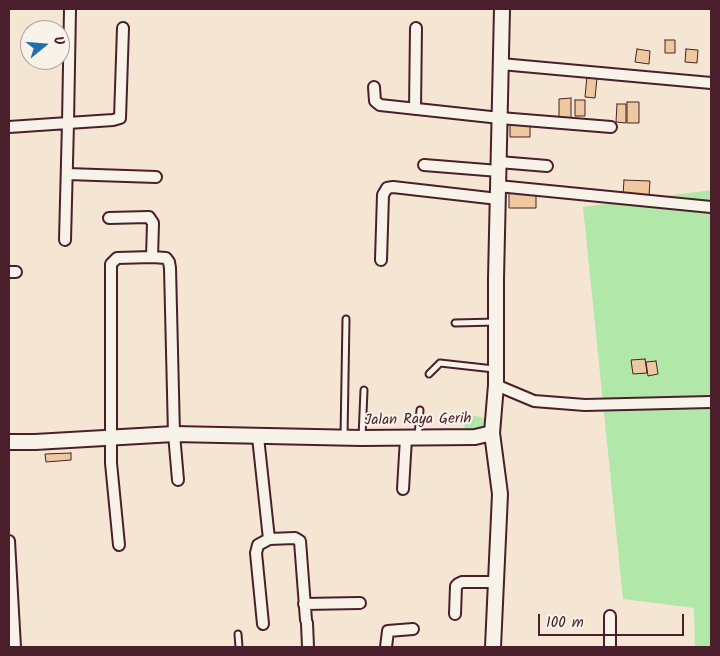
<!DOCTYPE html>
<style>
body{margin:0}
#map{position:relative;width:720px;height:656px;overflow:hidden;background:#f4e6d2;font-family:Kalam,sans-serif}
canvas{display:block}
.frame{position:absolute;inset:0;border:10px solid #4a1f2b;pointer-events:none}
.north{position:absolute;left:20px;top:20px;width:50px;height:50px;box-sizing:border-box;background:#f7f3e8;border:1px solid #b29e9c;border-radius:50%;rotate:73deg;font-size:14px;font-weight:700;line-height:20px;text-align:center;color:#4a1f2b}
.north::after{content:'';display:block;margin:auto;width:18px;height:22px;background:#1f6fb2;clip-path:polygon(50% 0,100% 100%,50% 72%,0 100%)}
.scale{position:absolute;left:538px;top:614px;width:146px;height:22px;box-sizing:border-box;border:2px solid #4a1f2b;border-top:0;padding-left:6px;font-size:15px;line-height:18px;white-space:nowrap;color:#4a1f2b;-webkit-text-stroke:4px #f7f3e8;paint-order:stroke}
</style>
<div id="map">
<canvas width="720" height="656"></canvas>
<div class="frame"></div>
<div class="north">U</div>
<div class="scale">100 m</div>
</div>
<script>
const c = document.querySelector('canvas').getContext('2d');
c.lineJoin = 'round';
function fillPath(path, color) { c.fillStyle = color; c.fill(path, 'evenodd'); }
const shape = rows => new Path2D(rows.map(r => 'M' + r).join(''));
function trace(path, color, width, dash) { c.strokeStyle = color; c.lineWidth = width; c.lineCap = dash ? 'butt' : 'round'; c.setLineDash(dash || []); c.stroke(path); }
function label(font, color, halo, rows, align = 'center') {
  c.font = font + ' Kalam,sans-serif'; c.lineWidth = 4; c.setLineDash([]); c.textBaseline = 'middle'; c.strokeStyle = halo; c.fillStyle = color; for (const [text, x, y, turn = 0] of rows) {
    c.save(); c.translate(x, y); c.rotate((+turn || 0) * Math.PI / 180); c.textAlign = isNaN(turn) ? turn : align; if (halo) c.strokeText(text, 0, 0); c.fillText(text, 0, 0); c.restore();
  }
}
fillPath(shape([
 [711,190,711,647,695,647,694,608,623,599,583,207],
 [471,416,476,416,484,418,487,421,489,433,464,430,465,422]
]), '#b1e8aa');
const building = shape([
 [665,40,675,40,675,53,665,53,665,40],
 [637,49,650,51,649,64,635,62,637,49],
 [686,49,698,50,697,63,685,62,686,49],
 [587,76,597,78,595,98,585,97,587,76],
 [571,98,571,120,559,121,559,99,571,98],
 [575,100,585,100,585,116,575,116,575,100],
 [627,102,639,102,639,123,627,123,627,102],
 [617,104,626,104,626,123,616,122,617,104],
 [510,124,530,125,530,137,510,137,510,124],
 [624,180,650,181,649,196,623,195,624,180],
 [509,193,536,193,536,208,509,208,509,193],
 [645,359,647,373,633,374,631,360,645,359],
 [656,361,658,374,648,376,646,362,656,361],
 [71,453,71,460,46,462,45,454,71,453]
]);
fillPath(building, '#eec89e');
trace(building, '#4a1f2b', 1);
const lane = shape([
 [455,323,496,322],
 [429,374,440,363,494,369],
 [344,437,346,319],
 [362,437,364,390],
 [418,437,420,410],
 [238,634,239,647]
]);
const street = shape([
 [501,64,711,83],
 [374,87,375,101,380,105,500,118,611,127],
 [415,109,416,28],
 [9,127,68,123,70,9],
 [499,162,547,166],
 [424,165,499,171],
 [67,174,156,177],
 [498,186,711,207],
 [109,218,149,217,153,223,152,257,117,258,111,264,111,463,119,545],
 [65,240,68,123,113,120,120,118,123,28],
 [152,257,166,258,169,262,170,268,174,434,178,480],
 [381,260,383,195,387,188,393,187,498,199],
 [9,272,16,272],
 [496,385,534,401,585,405,711,402],
 [258,437,269,539,295,538,300,541,306,620],
 [403,489,406,438],
 [9,541,15,647],
 [304,604,360,603],
 [455,614,456,586,458,584,462,582,496,582],
 [610,616,610,647],
 [307,623,308,647],
 [263,624,256,553,258,545,269,539],
 [386,647,388,631,413,629]
]);
const secondary = shape([
 [492,433,500,494,493,647],
 [9,442,35,442,174,434,361,438,475,437,492,433,496,385,496,278,502,9]
]);
trace(lane, '#4a1f2b', 9);
trace(street, '#4a1f2b', 14);
trace(secondary, '#4a1f2b', 18);
trace(lane, '#f7f3e8', 5);
trace(street, '#f7f3e8', 10);
trace(secondary, '#f7f3e8', 14);
label('15px', '#4a1f2b', '#f7f3e8', [
 ["Jalan Raya Gerih",418,421,-1]
]);
</script>
